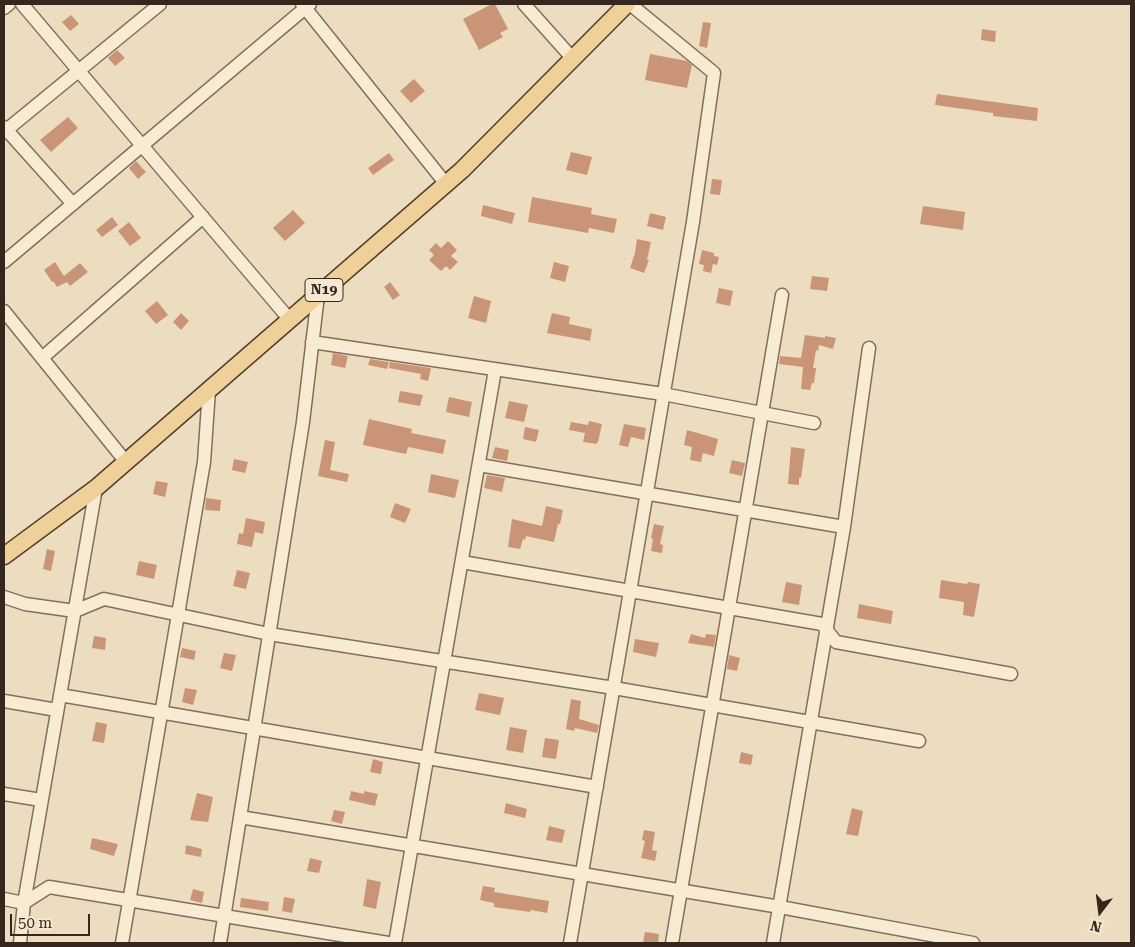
<!DOCTYPE html>
<style>
body{margin:0}
#map{position:relative;width:1135px;height:947px;overflow:hidden;background:#ecddc0;font-family:"Roboto Serif",serif}
canvas{display:block}
.frame{position:absolute;inset:0;border:5px solid #35271d;pointer-events:none}
.north{position:absolute;left:1075px;top:887px;width:50px;height:50px;-webkit-text-stroke:4px #f4e8d0;paint-order:stroke;rotate:195deg;font-size:14px;font-weight:700;line-height:20px;text-align:center;color:#35271d}
.north::after{content:'';display:block;margin:auto;width:18px;height:22px;background:#35271d;clip-path:polygon(50% 0,100% 100%,50% 72%,0 100%)}
.scale{position:absolute;left:10px;top:914px;width:80px;height:22px;box-sizing:border-box;border:2px solid #35271d;border-top:0;padding-left:6px;font-size:15px;line-height:18px;white-space:nowrap;color:#35271d;-webkit-text-stroke:4px #f4e8d0;paint-order:stroke}
</style>
<div id="map">
<canvas width="1135" height="947"></canvas>
<div class="frame"></div>
<div class="north">N</div>
<div class="scale">50 m</div>
</div>
<script>
const c = document.querySelector('canvas').getContext('2d');
c.lineJoin = 'round';
function fillPath(path, color) { c.fillStyle = color; c.fill(path, 'evenodd'); }
const shape = rows => new Path2D(rows.map(r => 'M' + r).join(''));
function trace(path, color, width, dash) { c.strokeStyle = color; c.lineWidth = width; c.lineCap = dash ? 'butt' : 'round'; c.setLineDash(dash || []); c.stroke(path); }
function label(font, color, halo, rows, align = 'center') {
  c.font = font + ' "Roboto Serif",serif'; c.lineWidth = 5; c.setLineDash([]); c.textBaseline = 'middle'; c.strokeStyle = halo; c.fillStyle = color; for (const [text, x, y, turn = 0] of rows) {
    c.save(); c.translate(x, y); c.rotate((+turn || 0) * Math.PI / 180); c.textAlign = isNaN(turn) ? turn : align; if (halo) c.strokeText(text, 0, 0); c.fillText(text, 0, 0); c.restore();
  }
}
fillPath(shape([
 [492,4,495,4,508,29,500,33,503,37,479,50,463,19],
 [71,15,79,24,70,31,62,22],
 [703,22,711,23,707,48,699,46],
 [982,29,996,31,995,42,981,40],
 [117,50,125,58,115,66,108,58],
 [650,54,687,61,692,65,687,88,645,80],
 [414,79,425,91,411,103,400,91],
 [937,94,1038,108,1037,121,993,116,993,113,935,105],
 [68,117,78,128,51,152,40,140],
 [571,152,592,157,587,175,566,170],
 [389,153,394,160,373,175,368,168],
 [136,161,146,172,138,179,129,168],
 [712,179,722,180,720,195,710,194],
 [532,197,592,208,591,214,617,219,614,233,589,228,588,233,528,222],
 [483,205,515,213,512,224,481,216],
 [923,206,965,212,963,230,920,224],
 [293,210,305,223,285,241,273,228],
 [650,213,666,217,663,230,647,226],
 [112,217,118,225,102,237,96,230],
 [129,222,141,238,130,246,118,231],
 [637,239,651,242,647,260,649,260,644,273,630,268,635,253],
 [448,241,457,250,451,256,458,262,450,270,446,266,441,271,429,260,434,255,429,250,436,243,441,248],
 [702,250,714,253,714,256,719,257,717,265,713,264,711,273,703,271,704,265,699,264],
 [55,262,64,276,80,263,88,272,70,286,67,282,57,287,53,281,52,282,44,270],
 [554,262,569,266,565,282,550,278],
 [812,276,829,278,827,291,810,289],
 [390,282,400,295,393,300,384,287],
 [719,288,733,291,730,306,716,303],
 [474,296,491,301,486,323,468,318],
 [157,301,168,315,156,324,145,311],
 [181,313,189,321,181,330,173,322],
 [552,313,570,317,569,324,592,329,590,341,547,333],
 [805,335,825,338,825,336,836,338,833,349,819,345,818,351,816,350,813,368,816,368,814,383,812,383,810,390,801,389,803,367,779,364,780,356,801,358],
 [333,353,348,356,345,368,331,365],
 [370,359,389,362,387,369,368,365],
 [390,362,431,368,428,381,420,379,421,374,389,368],
 [400,391,423,395,420,406,398,402],
 [449,397,472,402,469,417,446,412],
 [509,401,528,405,524,422,505,418],
 [369,419,412,429,411,433,446,440,443,454,408,447,406,454,363,445],
 [589,421,602,424,598,442,597,442,597,444,583,442,585,433,569,430,571,422,588,425],
 [624,424,646,428,644,440,631,437,628,447,619,445],
 [525,427,539,430,536,442,523,439],
 [687,430,718,439,714,456,703,453,701,462,690,460,692,447,684,445],
 [325,440,335,442,330,470,349,474,347,482,318,476],
 [495,447,509,450,507,461,492,458],
 [791,447,805,449,801,478,799,478,799,485,788,484],
 [234,459,248,462,245,473,232,470],
 [732,460,745,463,742,476,729,473],
 [431,474,459,480,455,498,428,492],
 [487,475,505,478,502,492,484,488],
 [156,481,168,483,165,497,153,494],
 [206,498,221,500,220,511,205,510],
 [395,503,411,509,405,523,390,517],
 [546,506,563,510,560,524,558,524,554,542,526,536,525,540,523,539,520,549,508,547,512,519,542,526],
 [246,518,265,522,263,534,255,532,252,547,237,544,239,533,243,534],
 [654,524,664,526,660,544,663,545,662,553,651,551,653,539,651,538],
 [47,549,55,551,51,571,43,569],
 [139,561,157,565,154,579,136,575],
 [237,570,250,573,246,589,233,586],
 [941,580,967,584,968,582,980,584,974,617,963,615,964,602,939,598],
 [786,582,802,585,799,605,782,602],
 [859,604,893,611,891,624,857,618],
 [691,634,705,638,706,634,716,635,714,647,688,643],
 [94,636,106,638,105,650,92,648],
 [635,639,659,643,656,657,633,652],
 [182,648,196,651,194,660,180,657],
 [224,653,236,655,232,671,220,668],
 [729,655,740,658,737,671,727,669],
 [185,688,197,690,193,705,182,702],
 [479,693,504,698,500,715,475,710],
 [571,699,581,701,579,719,599,725,597,733,575,728,574,731,566,729],
 [96,722,107,724,104,743,92,741],
 [510,727,527,730,523,753,506,750],
 [545,738,559,740,556,759,542,757],
 [741,752,753,755,751,765,739,763],
 [373,759,383,762,381,774,370,772],
 [351,791,364,794,364,791,378,794,375,806,349,800],
 [197,793,213,797,208,822,190,820],
 [506,803,527,809,525,818,504,813],
 [852,808,863,811,858,836,846,834],
 [334,810,345,812,342,824,331,821],
 [549,826,565,830,562,843,546,840],
 [644,830,655,832,652,850,657,851,655,861,641,858,645,841,642,840],
 [92,838,118,844,114,856,90,849],
 [186,845,202,849,201,857,185,854],
 [310,858,322,861,319,873,307,871],
 [367,879,381,882,376,909,363,906],
 [483,886,495,888,494,892,549,901,547,913,531,910,530,912,494,907,494,903,480,900],
 [193,889,204,892,202,903,190,900],
 [284,897,295,899,292,913,282,911],
 [241,898,269,902,268,911,240,907],
 [645,932,659,934,658,943,643,943]
]), '#ca9577');
const minor = shape([
 [22,4,290,320],
 [302,4,446,184],
 [524,4,573,59],
 [4,8,9,4],
 [4,127,73,204],
 [4,132,160,4],
 [4,262,310,4],
 [4,311,126,462],
 [312,342,663,394,814,423],
 [42,358,203,217],
 [479,465,844,527],
 [462,562,822,624,836,642,1011,674],
 [4,597,25,604,75,611,104,599,269,634,614,688,919,741],
 [60,695,597,787],
 [4,701,57,710],
 [4,794,41,800],
 [240,817,780,907,973,943],
 [4,899,24,903,49,887,388,943],
 [20,943,24,903,96,488],
 [122,943,204,462,209,390],
 [220,943,303,422,318,295],
 [395,943,495,370],
 [570,943,693,222,714,73,630,4],
 [672,943,782,295],
 [773,943,844,527,869,348]
]);
const major = shape([
 [4,556,96,488,462,170,627,4]
]);
trace(minor, '#856e59', 15);
trace(major, '#533d2d', 19);
trace(minor, '#f8ebd3', 12);
trace(major, '#efd098', 16);
for (const [x, y, w] of [
 [324,290,38]
]) { const box = new Path2D(); box.roundRect(x - w / 2, y - 11.5, w, 23, 4); c.fillStyle = '#f4e8d0'; c.fill(box); trace(box, '#35271d', 1); }
label('bold 14px', '#35271d', null, [
 ["N19",324,290]
]);
</script>
